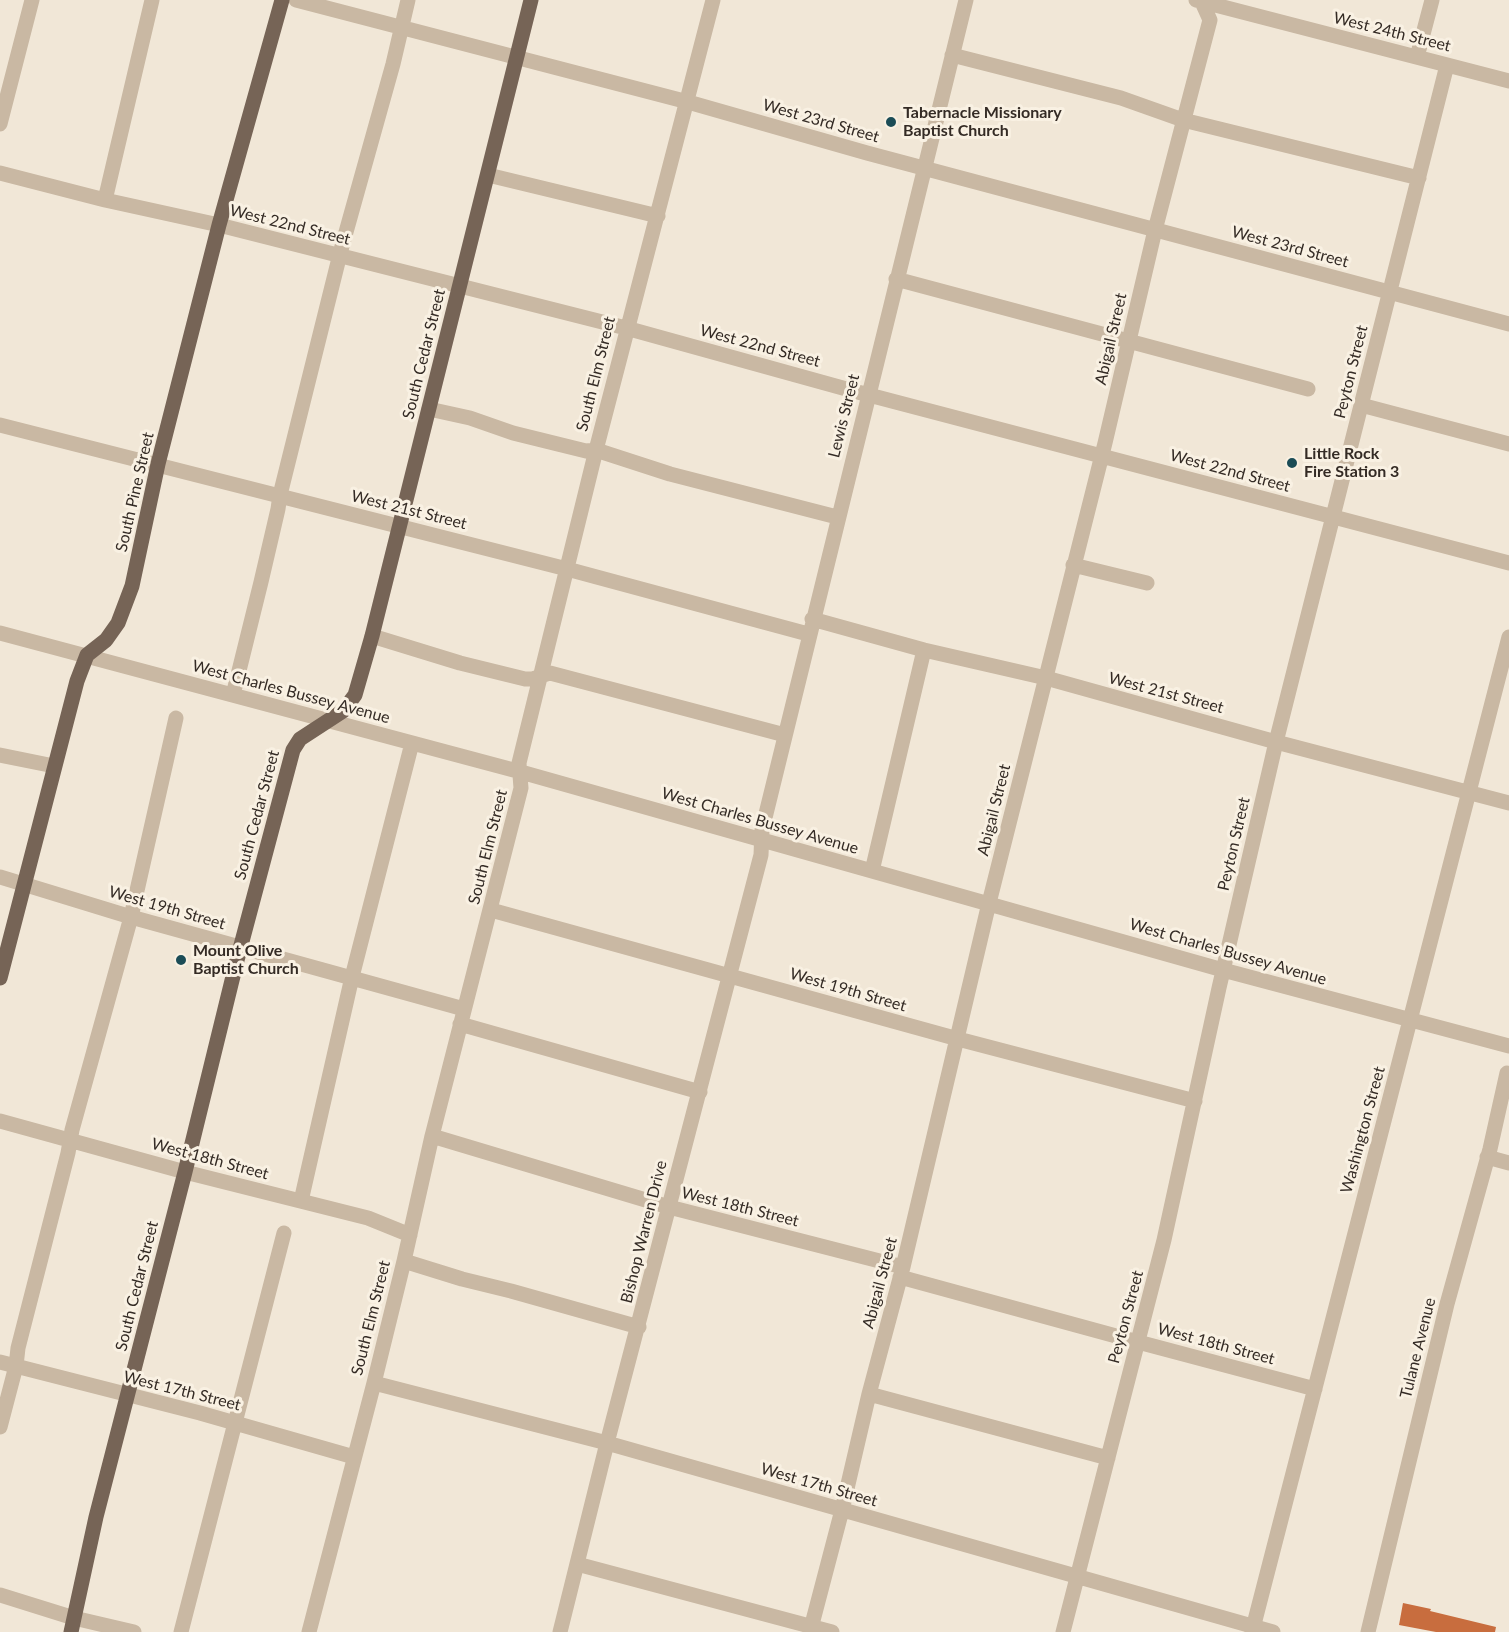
<!DOCTYPE html>
<style>
body{margin:0}
canvas{display:block;background:#f1e7d7}
</style>
<canvas width="1509" height="1632"></canvas>
<script>
const c = document.querySelector('canvas').getContext('2d');
c.lineJoin = 'round';
function fillPath(path, color) { c.fillStyle = color; c.fill(path, 'evenodd'); }
const shape = rows => new Path2D(rows.map(r => 'M' + r).join(''));
function trace(path, color, width, dash) { c.strokeStyle = color; c.lineWidth = width; c.lineCap = dash ? 'butt' : 'round'; c.setLineDash(dash || []); c.stroke(path); }
function label(font, color, halo, rows, align = 'center') {
  c.font = font + ' Lato,sans-serif'; c.lineWidth = 6; c.setLineDash([]); c.textBaseline = 'middle'; c.strokeStyle = halo; c.fillStyle = color; for (const [text, x, y, turn = 0] of rows) {
    c.save(); c.translate(x, y); c.rotate((+turn || 0) * Math.PI / 180); c.textAlign = isNaN(turn) ? turn : align; if (halo) c.strokeText(text, 0, 0); c.fillText(text, 0, 0); c.restore();
  }
}
fillPath(shape([
 [1403,1603,1431,1609,1430,1611,1496,1627,1495,1632,1436,1632,1399,1625]
]), '#c86d3e');
trace(shape([
 [296,0,688,102,867,153,1509,324],
 [1196,0,1509,81],
 [952,55,1121,98,1183,120,1419,178],
 [1417,57,1432,0],
 [0,124,32,0],
 [0,173,105,200,219,225,626,328,850,390,1509,563],
 [488,175,658,216],
 [105,200,152,0],
 [896,279,1308,389],
 [1361,405,1509,444],
 [429,409,470,418,513,433,586,451,596,450,670,474,837,517],
 [0,425,567,569,808,634],
 [1073,565,1147,583],
 [812,619,924,650,1046,678,1276,742,1509,803],
 [0,633,521,772,1223,970,1509,1046],
 [372,636,460,663,525,679,532,679,550,673,785,735],
 [233,695,261,582,278,509,280,495,341,250,393,64,408,0],
 [0,755,54,766],
 [872,871,924,650],
 [0,877,131,917,464,1009],
 [491,910,958,1039,1195,1101],
 [460,1024,700,1092],
 [0,1121,185,1172,368,1218,410,1235],
 [432,1136,669,1207,903,1267],
 [1487,1157,1509,1163],
 [301,1201,352,977,412,743],
 [404,1261,462,1279,511,1291,639,1327],
 [900,1277,1138,1342,1315,1389],
 [0,1362,200,1413,354,1457],
 [374,1383,607,1443,1273,1632],
 [869,1394,1108,1458],
 [0,1427,16,1366,18,1348,68,1153,72,1130,131,917,176,718],
 [577,1564,832,1632],
 [0,1595,74,1618,134,1632],
 [181,1632,284,1233],
 [309,1632,374,1383,404,1261,432,1136,521,788,519,763,596,450,713,0],
 [560,1632,607,1443,761,855,762,830,966,0],
 [810,1632,842,1510,869,1394,903,1267,989,903,1105,443,1155,230,1210,20,1201,0],
 [1063,1632,1164,1240,1219,988,1276,742,1447,65],
 [1252,1632,1509,637],
 [1368,1632,1447,1304,1490,1149,1507,1073]
]), '#c9b8a3', 15);
trace(shape([
 [0,978,77,681,87,655,106,640,118,623,132,586,158,464,219,225,282,0],
 [71,1632,96,1517,185,1172,236,964,293,750,300,739,343,711,355,695,372,636,531,0]
]), '#766456', 15);
for (const [x, y, r, color] of [
 [891,122,6,"#1b4c56"],
 [1292,463,6,"#1b4c56"],
 [181,960,6,"#1b4c56"]
]) { const dot = new Path2D(); dot.arc(x, y, r, 0, 2 * Math.PI); c.fillStyle = color; c.fill(dot); trace(dot, '#f9f1e3', 2); }
label('16px', '#342b25', '#f9f1e3', [
 ["West 24th Street",1392,32,14],
 ["West 23rd Street",821,121,16],
 ["West 22nd Street",290,225,14],
 ["West 23rd Street",1290,247,15],
 ["Abigail Street",1111,339,-77],
 ["West 22nd Street",760,346,15],
 ["South Cedar Street",424,354,-76],
 ["Peyton Street",1351,372,-76],
 ["South Elm Street",596,374,-76],
 ["Lewis Street",844,416,-76],
 ["West 22nd Street",1230,471,15],
 ["South Pine Street",135,492,-77],
 ["West 21st Street",409,510,14],
 ["West Charles Bussey Avenue",291,692,15],
 ["West 21st Street",1166,693,15],
 ["Abigail Street",994,810,-76],
 ["South Cedar Street",257,815,-75],
 ["West Charles Bussey Avenue",760,821,16],
 ["Peyton Street",1234,844,-77],
 ["South Elm Street",488,847,-76],
 ["West 19th Street",167,908,16],
 ["West Charles Bussey Avenue",1228,952,16],
 ["West 19th Street",848,990,16],
 ["Washington Street",1363,1130,-75],
 ["West 18th Street",210,1159,15],
 ["West 18th Street",740,1207,14],
 ["Bishop Warren Drive",644,1232,-76],
 ["Abigail Street",880,1283,-75],
 ["South Cedar Street",137,1286,-76],
 ["Peyton Street",1126,1317,-75],
 ["South Elm Street",371,1318,-76],
 ["West 18th Street",1216,1344,15],
 ["Tulane Avenue",1418,1348,-76],
 ["West 17th Street",182,1391,14],
 ["West 17th Street",819,1485,16]
]);
label('bold 16px', '#342b25', '#f9f1e3', [
 ["Tabernacle Missionary",903,113],
 ["Baptist Church",903,131],
 ["Little Rock",1304,454],
 ["Fire Station 3",1304,472],
 ["Mount Olive",193,951],
 ["Baptist Church",193,969]
], 'left');
</script>
